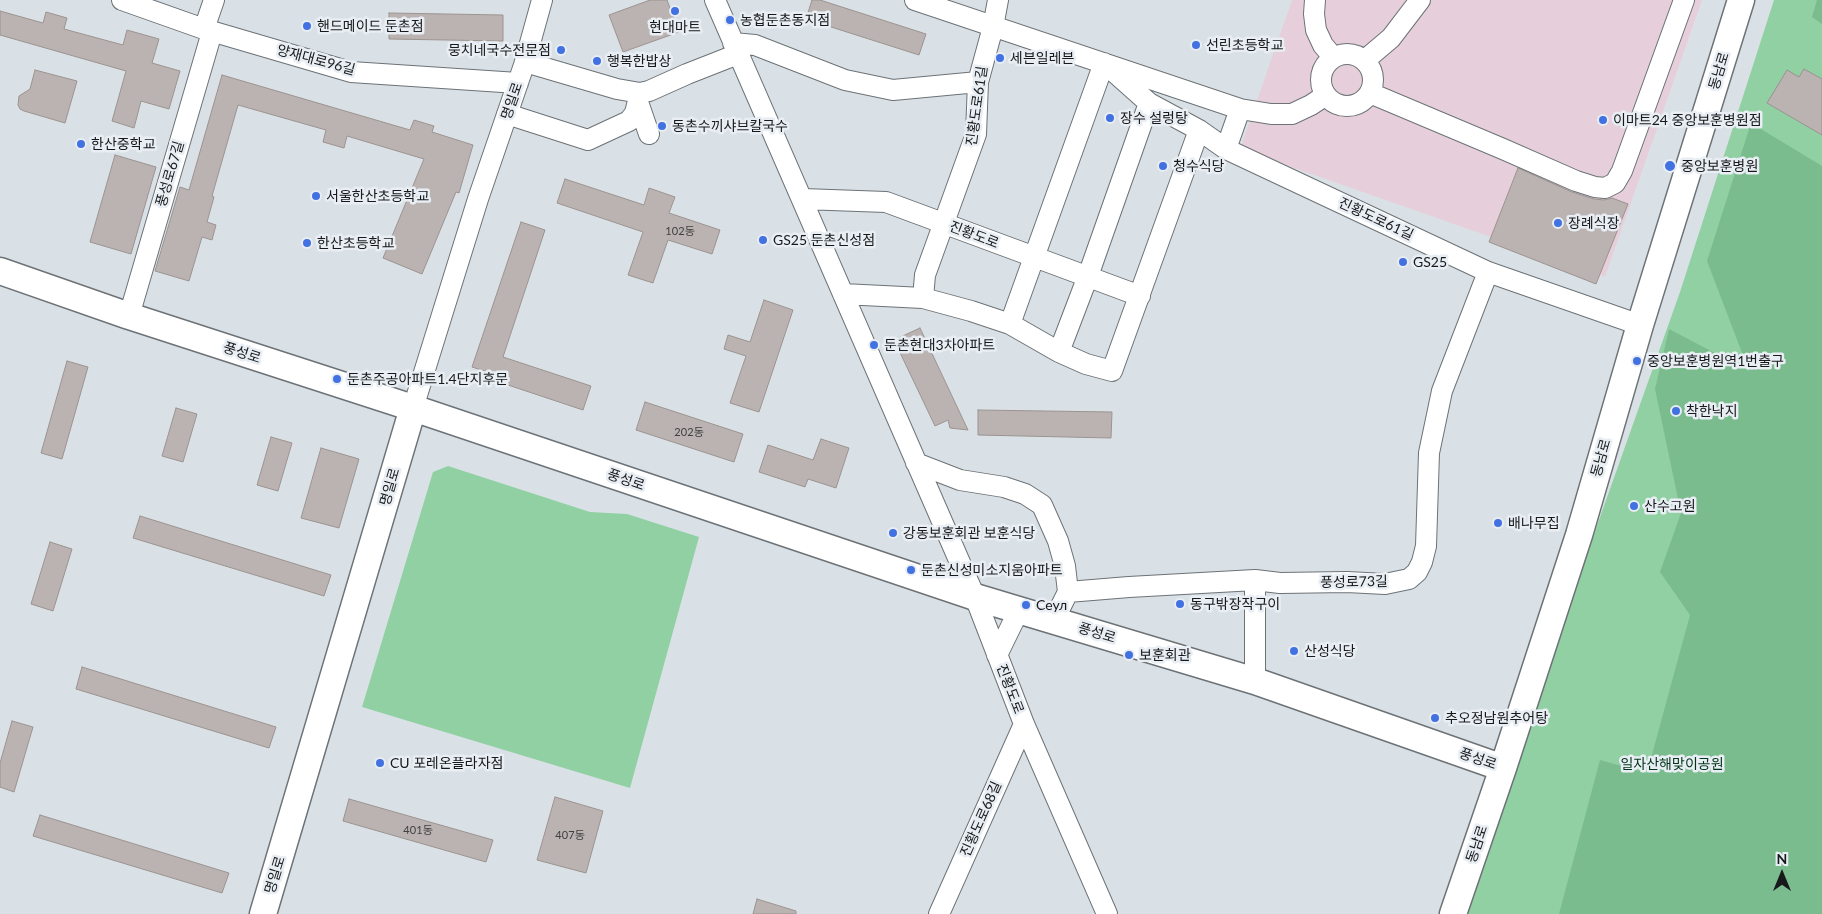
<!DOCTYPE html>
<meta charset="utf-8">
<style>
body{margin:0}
#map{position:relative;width:1822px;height:914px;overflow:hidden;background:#dae1e6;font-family:Lato,sans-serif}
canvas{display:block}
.north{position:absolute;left:1757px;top:849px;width:50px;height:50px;-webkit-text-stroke:4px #e8eef3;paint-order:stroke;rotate:0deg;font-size:14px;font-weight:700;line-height:20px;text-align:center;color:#17191b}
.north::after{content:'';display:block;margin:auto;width:18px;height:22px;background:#17191b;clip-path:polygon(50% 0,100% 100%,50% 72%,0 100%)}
</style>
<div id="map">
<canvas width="1822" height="914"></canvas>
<div class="north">N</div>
</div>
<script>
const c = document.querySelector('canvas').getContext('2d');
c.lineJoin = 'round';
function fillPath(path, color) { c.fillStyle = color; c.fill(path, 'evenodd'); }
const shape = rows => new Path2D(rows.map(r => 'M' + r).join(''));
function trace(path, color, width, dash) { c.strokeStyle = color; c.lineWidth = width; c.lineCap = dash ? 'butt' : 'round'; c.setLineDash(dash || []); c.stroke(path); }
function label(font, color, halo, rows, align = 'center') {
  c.font = font + ' Lato,"Noto Sans KR",sans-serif'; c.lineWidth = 5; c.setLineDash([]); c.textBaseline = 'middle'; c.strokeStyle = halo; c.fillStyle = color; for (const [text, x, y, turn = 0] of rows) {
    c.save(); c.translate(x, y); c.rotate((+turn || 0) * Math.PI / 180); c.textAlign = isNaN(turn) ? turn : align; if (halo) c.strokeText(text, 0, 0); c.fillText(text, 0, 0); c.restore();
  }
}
fillPath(shape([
 [1292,0,1702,0,1605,277,1240,149]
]), '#e6cfdb');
fillPath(shape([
 [1774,0,1822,0,1822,914,1466,914,1509,773,1680,292],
 [448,466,590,512,627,514,699,537,630,788,362,707,433,472]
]), '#91d0a3');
fillPath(shape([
 [1817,0,1822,0,1822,24,1812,17],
 [1751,123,1822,166,1822,914,1559,914,1600,760,1647,773,1690,615,1660,572,1681,513,1655,389,1669,329,1749,371,1707,261]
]), '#7abc8d');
const building = shape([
 [650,0,667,0,679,32,623,52,609,15,650,0],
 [812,0,820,0,926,34,919,55,806,19,812,0],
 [0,11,43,23,46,12,67,18,64,29,123,45,127,30,159,39,152,63,180,71,169,109,141,101,134,128,112,121,126,71,0,35,0,11],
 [389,13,503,15,503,41,389,39,389,13],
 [1804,69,1822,79,1822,135,1767,103,1787,70,1799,77,1804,69],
 [35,70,77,81,65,123,24,111,20,109,18,105,19,96,30,89,35,70],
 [222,75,410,130,414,120,434,126,432,132,473,145,459,193,456,192,422,274,383,258,424,159,347,136,344,148,323,142,326,130,238,105,212,196,214,197,207,222,216,225,212,240,202,237,189,281,155,271,180,187,189,190,222,75],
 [115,155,156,167,131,254,90,242,115,155],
 [1518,168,1572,192,1594,199,1604,200,1612,198,1628,204,1596,284,1489,242,1518,168],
 [565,179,644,205,649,188,675,197,669,213,720,230,712,254,668,240,653,283,628,275,643,232,557,203,565,179],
 [521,222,545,230,503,357,591,386,583,410,496,381,497,375,472,367,521,222],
 [764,300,793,310,759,412,730,403,746,356,724,349,728,335,750,342,764,300],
 [920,328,968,430,950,428,948,420,935,426,894,340,920,328],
 [67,361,88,367,62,459,41,453,67,361],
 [645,402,743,434,734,462,636,430,645,402],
 [176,408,197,414,183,462,162,456,176,408],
 [978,410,1112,412,1111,438,978,435,978,410],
 [271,437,292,443,278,491,257,485,271,437],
 [821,439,849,448,836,488,808,479,805,487,759,472,768,445,813,460,821,439],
 [321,448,359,459,339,528,301,518,321,448],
 [140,516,331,575,324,596,133,538,140,516],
 [50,542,72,549,53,611,31,604,50,542],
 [82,667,276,727,269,748,76,689,82,667],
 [12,721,33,727,14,792,0,787,0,763,12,721],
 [555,797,603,811,586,873,537,860,555,797],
 [349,799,493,840,486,862,343,821,349,799],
 [40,815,229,873,222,893,33,836,40,815],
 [757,899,796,911,796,914,753,914,757,899]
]);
fillPath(building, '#bbb3b1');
trace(building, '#9b9390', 1);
const minor = shape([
 [122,0,204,29,351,72,518,83],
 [715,0,975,597,1024,724,1107,914],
 [915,0,1240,109,1271,114,1292,114,1311,105,1326,95],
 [1315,0,1314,14,1316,30,1323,45,1333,57],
 [204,29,214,0],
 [733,43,755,45,845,80,893,90,978,82],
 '1321 80a26 26 0 1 1 52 0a26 26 0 1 1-52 0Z',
 [1365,60,1391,38,1420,0],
 [525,62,617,89,640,93,649,91,687,74,738,54],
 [1104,63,1149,103,1199,130,1226,149,1488,272,1640,325],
 [1370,93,1503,149,1576,181,1595,187,1605,188,1615,183,1622,171,1684,0],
 [638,102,649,134],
 [507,114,588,140,629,121,635,113,640,93],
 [1226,149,1240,109],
 [803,199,886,202,1140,296],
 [843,294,923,298,971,311,1010,324,1059,352,1086,364,1112,371,1199,130],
 [923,298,925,275,976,134,978,82,993,27,998,0],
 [129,316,212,32],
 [1010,324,1104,63],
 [1059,352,1088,276,1149,103],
 [413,408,478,199,524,65,542,0],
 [916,463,960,480,1004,487,1025,494,1042,505,1058,541,1065,566,1068,592],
 [1054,620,1068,592,1129,587,1255,580,1280,583,1347,582,1385,584,1409,579,1417,572,1422,562,1426,546,1429,453,1442,391,1488,272],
 [997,655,1019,610],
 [1255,681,1255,580],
 [939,914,1024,724]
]);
const major = shape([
 [0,271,129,316,413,408,975,597,1255,681,1503,768],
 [263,914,413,408],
 [1453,914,1503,768,1579,535,1640,325,1741,0]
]);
trace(minor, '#6c7276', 22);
trace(major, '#6c7276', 29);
trace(minor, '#fff', 20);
trace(major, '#fff', 26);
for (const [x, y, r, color] of [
 [675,11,5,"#4271e2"],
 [730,20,5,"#4271e2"],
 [307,26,5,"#4271e2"],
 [1196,45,5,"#4271e2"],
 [561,50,5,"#4271e2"],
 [1000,58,5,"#4271e2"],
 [597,61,5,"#4271e2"],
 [1110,118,5,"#4271e2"],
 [1603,120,5,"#4271e2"],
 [662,126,5,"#4271e2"],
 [81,144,5,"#4271e2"],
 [1163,166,5,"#4271e2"],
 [1670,166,6,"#4271e2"],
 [316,196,5,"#4271e2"],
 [1558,223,5,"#4271e2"],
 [763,240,5,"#4271e2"],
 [307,243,5,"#4271e2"],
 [1403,262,5,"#4271e2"],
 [874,345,5,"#4271e2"],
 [1637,361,5,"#4271e2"],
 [337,379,5,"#4271e2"],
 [1676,411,5,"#4271e2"],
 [1634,506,5,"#4271e2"],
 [1498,523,5,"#4271e2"],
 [893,533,5,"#4271e2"],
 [911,570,5,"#4271e2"],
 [1180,604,5,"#4271e2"],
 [1026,605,5,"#4271e2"],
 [1294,651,5,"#4271e2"],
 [1129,655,5,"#4271e2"],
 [1435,718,5,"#4271e2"],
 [380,763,5,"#4271e2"]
]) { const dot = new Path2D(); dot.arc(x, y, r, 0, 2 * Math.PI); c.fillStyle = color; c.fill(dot); trace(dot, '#e8eef3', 2); }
label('11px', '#404040', null, [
 ["102동",680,231],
 ["202동",689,432],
 ["401동",418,830],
 ["407동",570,835]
]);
label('14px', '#17191b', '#e8eef3', [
 ["농협둔촌동지점",740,20],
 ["핸드메이드 둔촌점",317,26],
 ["현대마트",675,27,"center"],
 ["선린초등학교",1206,45],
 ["뭉치네국수전문점",551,50,"right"],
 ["세븐일레븐",1010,58],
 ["행복한밥상",607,61],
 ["장수 설렁탕",1120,118],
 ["이마트24 중앙보훈병원점",1613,120],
 ["동촌수끼샤브칼국수",672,126],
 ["한산중학교",91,144],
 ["청수식당",1173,166],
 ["중앙보훈병원",1681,166],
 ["서울한산초등학교",326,196],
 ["장례식장",1568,223],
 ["GS25 둔촌신성점",773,240],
 ["한산초등학교",317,243],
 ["GS25",1413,262],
 ["둔촌현대3차아파트",884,345],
 ["중앙보훈병원역1번출구",1647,361],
 ["둔촌주공아파트1.4단지후문",347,379],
 ["착한낙지",1686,411],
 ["산수고원",1644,506],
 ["배나무집",1508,523],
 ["강동보훈회관 보훈식당",903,533],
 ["둔촌신성미소지움아파트",921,570],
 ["동구밖장작구이",1190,604],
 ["Сеул",1036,605],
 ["산성식당",1304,651],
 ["보훈회관",1139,655],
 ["추오정남원추어탕",1445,718],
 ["CU 포레온플라자점",390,763]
], 'left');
label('14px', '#17191b', '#e8eef3', [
 ["양재대로96길",316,60,15],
 ["동남로",1719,71,-73],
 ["명일로",512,101,-71],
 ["진황도로61길",977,106,-82],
 ["풍성로67길",170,174,-74],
 ["진황도로61길",1376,219,25],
 ["진황도로",974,235,21],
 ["풍성로",242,353,18],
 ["동남로",1601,458,-74],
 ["풍성로",626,480,19],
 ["명일로",390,487,-74],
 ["풍성로73길",1354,582,-1],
 ["풍성로",1097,633,17],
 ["진황도로",1010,689,69],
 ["풍성로",1478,759,19],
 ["진황도로68길",981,819,-66],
 ["동남로",1477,844,-71],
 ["명일로",275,875,-73]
]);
label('14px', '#003517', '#e8eef3', [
 ["일자산해맞이공원",1672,764]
]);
</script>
